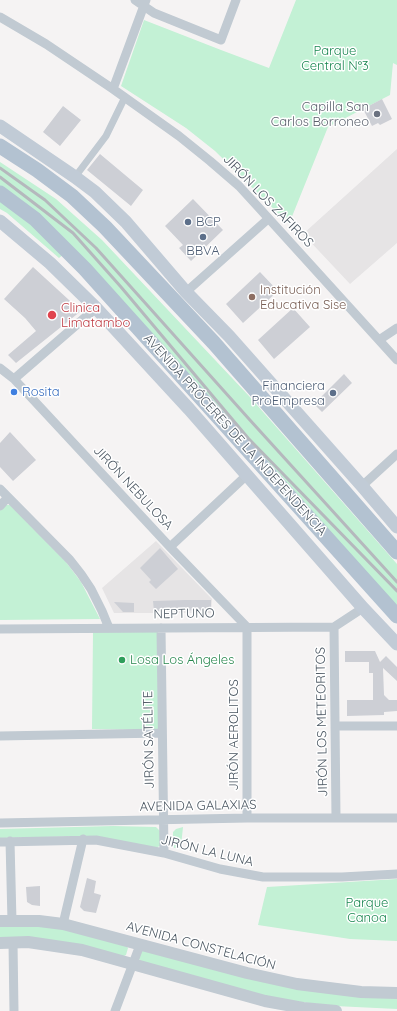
<!DOCTYPE html>
<meta charset="utf-8">
<style>
body{margin:0}
canvas{display:block;background:#f5f3f3}
</style>
<canvas width="397" height="1011"></canvas>
<script>
const c = document.querySelector('canvas').getContext('2d');
c.lineJoin = 'round';
function fillPath(path, color) { c.fillStyle = color; c.fill(path, 'evenodd'); }
const shape = rows => new Path2D(rows.map(r => 'M' + r).join(''));
function trace(path, color, width, dash) { c.strokeStyle = color; c.lineWidth = width; c.lineCap = dash ? 'butt' : 'round'; c.setLineDash(dash || []); c.stroke(path); }
function label(font, color, halo, rows, align = 'center') {
  c.font = font + ' Quicksand,sans-serif'; c.lineWidth = 3; c.setLineDash([]); c.textBaseline = 'middle'; c.strokeStyle = halo; c.fillStyle = color; for (const [text, x, y, turn = 0] of rows) {
    c.save(); c.translate(x, y); c.rotate((+turn || 0) * Math.PI / 180); c.textAlign = isNaN(turn) ? turn : align; if (halo) c.strokeText(text, 0, 0); c.fillText(text, 0, 0); c.restore();
  }
}
fillPath(shape([
 [397,149,397,243,350,284,303,234],
 [156,541,212,599,211,613,114,613,102,588]
]), '#e6e4e5');
fillPath(shape([
 [296,0,397,0,397,65,393,63,390,95,328,127,289,224,215,151,186,128,121,86,144,20,221,50,269,68],
 [0,162,56,199,102,240,249,396,397,564,397,607,370,579,244,434,57,231,0,186],
 [0,197,65,253,59,258,7,213,0,209],
 [6,505,10,505,66,562,81,582,100,619,0,620,0,509],
 [158,629,158,730,92,729,93,632],
 [113,826,156,827,160,831,160,846,155,848,90,836,0,838,0,829],
 [183,827,181,846,179,848,174,848,173,846,173,832,176,829],
 [397,879,397,941,350,939,258,925,267,887],
 [0,925,54,926,125,944,128,948,126,955,122,957,0,938],
 [144,949,248,977,397,996,397,1009,335,1006,267,998,141,961,138,958,141,952]
]), '#c3f1d5');
fillPath(shape([
 [382,99,392,119,380,125,378,123,372,126,363,109],
 [63,106,81,120,60,146,43,132],
 [100,154,143,190,131,206,87,170],
 [193,199,223,230,191,261,179,248,183,245,165,226],
 [33,267,81,311,16,363,8,355,36,331,25,318,4,299],
 [260,272,278,291,243,323,226,304],
 [293,308,310,327,274,359,258,340],
 [344,374,352,383,322,412,314,404],
 [10,432,36,460,13,481,0,467,0,443],
 [160,548,178,569,156,589,149,582,151,580,140,568],
 [185,600,211,600,211,610,154,611,153,601],
 [114,602,134,603,134,612,123,612],
 [345,651,375,651,380,662,386,656,397,667,397,681,383,668,384,695,389,700,397,700,397,711,384,712,384,715,347,716,347,700,373,700,373,673,369,673,369,662,345,662],
 [87,878,96,881,94,893,101,895,96,913,84,911,80,907],
 [40,886,40,906,32,905,27,902,26,887]
]), '#cdcfd5');
trace(shape([
 [75,177,106,136,125,97]
]), '#c1cad2', 7);
trace(shape([
 [135,0,154,13,221,40,236,0],
 [0,17,46,44,113,89,179,136,210,161,239,186,260,209,397,360],
 [113,89,146,0],
 [186,292,268,219],
 [379,340,397,328],
 [0,368,14,379,170,547,247,627],
 [14,379,96,308],
 [362,486,397,454],
 [0,489,70,560,81,574,91,589,102,611,109,628],
 [0,506,8,497],
 [170,547,248,474],
 [334,627,336,818],
 [161,628,164,853],
 [0,629,334,627,363,608],
 [335,726,397,726],
 [0,736,162,733],
 [247,818,247,627],
 [0,823,247,818,397,818],
 [10,841,12,921],
 [0,842,96,840,164,853,220,869,263,877,342,877,397,874],
 [63,924,83,839],
 [13,943,14,1011],
 [115,1011,140,945]
]), '#c1cad2', 9);
trace(shape([
 [0,921,39,921,63,924,247,973,297,984,361,992,397,993],
 [0,943,28,942,82,950,265,1001,303,1008,336,1011]
]), '#c1cad2', 12);
trace(shape([
 [0,126,75,177,95,192,126,222,186,292,229,336,362,486,397,527],
 [0,221,50,263,96,308,189,409,363,608,397,644]
]), '#c1cbd6', 13);
trace(shape([
 [0,146,37,170,72,196,105,227,214,343,397,552],
 [0,193,35,219,85,269,397,616]
]), '#b3c2d1', 15);
trace(shape([
 [0,168,45,200,96,248,249,419,397,582],
 [0,177,73,233,121,287,248,438,397,591]
]), '#b5b8bd', 3);
for (const [x, y, r, color] of [
 [377,114,4,"#6b7280"],
 [188,222,4,"#5c6f8a"],
 [203,237,4,"#5c6f8a"],
 [252,297,4,"#8d6e63"],
 [52,315,5,"#e0444e"],
 [14,392,4,"#3f7fe0"],
 [333,393,4,"#5c6f8a"],
 [122,660,4,"#2e9e5b"]
]) { const dot = new Path2D(); dot.arc(x, y, r, 0, 2 * Math.PI); c.fillStyle = color; c.fill(dot); trace(dot, '#fff', 1.5); }
label('13px', '#17864f', '#fff', [
 ["Parque",335,51],
 ["Central N°3",335,66],
 ["Parque",367,903],
 ["Canoa",367,918]
]);
label('13px', '#5b616d', '#fff', [
 ["Capilla San",369,107],
 ["Carlos Borroneo",369,122]
], 'right');
label('13px', '#4a5661', '#fff', [
 ["JIRÓN LOS ZAFIROS",268,201,46],
 ["AVENIDA PRÓCERES DE LA INDEPENDENCIA",235,435,48],
 ["JIRÓN NEBULOSA",133,488,47],
 ["NEPTUNO",184,614,-1],
 ["JIRÓN LOS METEORITOS",322,722,-91],
 ["JIRÓN AEROLITOS",234,735,-90],
 ["JIRÓN SATÉLITE",149,740,-91],
 ["AVENIDA GALAXIAS",198,806,-1],
 ["JIRÓN LA LUNA",207,851,14],
 ["AVENIDA CONSTELACIÓN",201,946,15]
]);
label('13px', '#4e5e75', '#fff', [
 ["BCP",196,222],
 ["BBVA",203,251,"center"],
 ["Financiera",325,386,"right"],
 ["ProEmpresa",325,401,"right"]
], 'left');
label('13px', '#785e54', '#fff', [
 ["Institución",260,290],
 ["Educativa Sise",260,305]
], 'left');
label('13px', '#be3a42', '#fff', [
 ["Clinica",61,308],
 ["Limatambo",61,323]
], 'left');
label('13px', '#366cbe', '#fff', [
 ["Rosita",22,392]
], 'left');
label('13px', '#27864d', '#fff', [
 ["Losa Los Ángeles",130,660]
], 'left');
</script>
